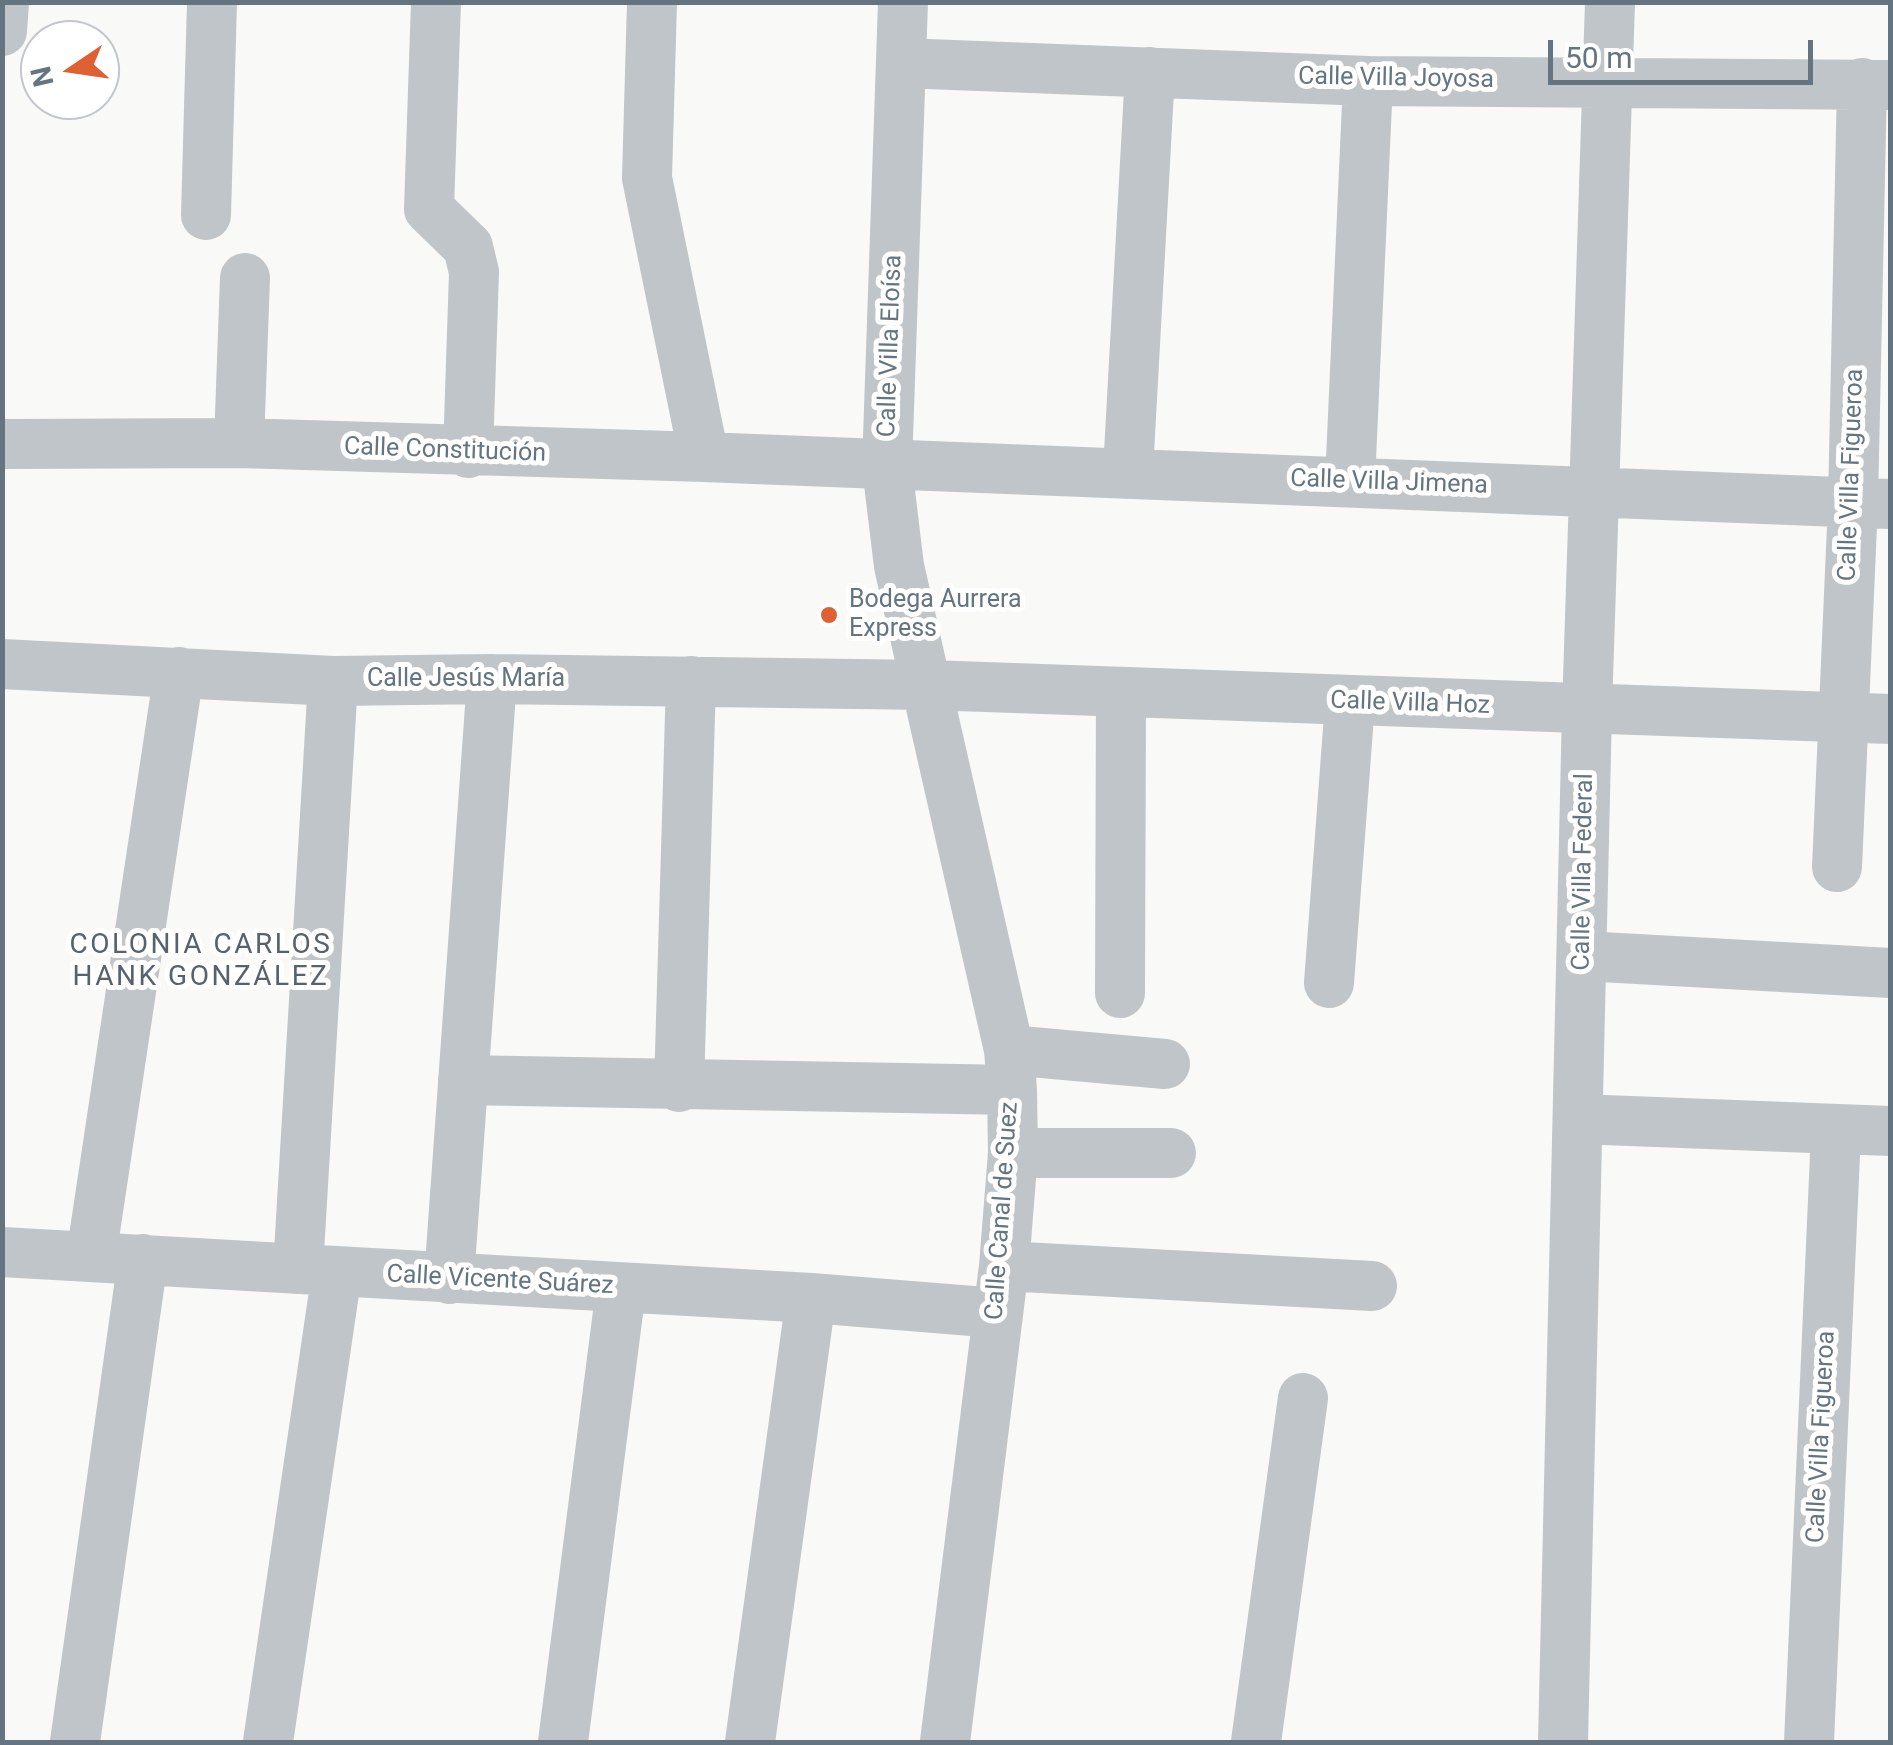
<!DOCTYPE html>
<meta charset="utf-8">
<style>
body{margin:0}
#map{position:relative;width:1893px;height:1745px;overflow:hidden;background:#f9f9f7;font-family:Roboto,sans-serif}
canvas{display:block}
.frame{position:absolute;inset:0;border:5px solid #657481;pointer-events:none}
.north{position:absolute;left:20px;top:20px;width:100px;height:100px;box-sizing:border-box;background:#fff;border:2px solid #c1c7cd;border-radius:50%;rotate:257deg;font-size:28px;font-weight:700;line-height:40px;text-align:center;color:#657481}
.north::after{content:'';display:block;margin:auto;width:35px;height:45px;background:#df6032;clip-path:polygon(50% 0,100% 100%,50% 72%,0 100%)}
.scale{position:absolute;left:1548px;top:40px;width:265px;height:45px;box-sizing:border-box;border:5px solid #657481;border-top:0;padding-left:12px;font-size:30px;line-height:35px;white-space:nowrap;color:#657481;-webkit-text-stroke:8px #fff;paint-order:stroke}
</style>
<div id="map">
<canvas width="1893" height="1745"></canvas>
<div class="frame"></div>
<div class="north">N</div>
<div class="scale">50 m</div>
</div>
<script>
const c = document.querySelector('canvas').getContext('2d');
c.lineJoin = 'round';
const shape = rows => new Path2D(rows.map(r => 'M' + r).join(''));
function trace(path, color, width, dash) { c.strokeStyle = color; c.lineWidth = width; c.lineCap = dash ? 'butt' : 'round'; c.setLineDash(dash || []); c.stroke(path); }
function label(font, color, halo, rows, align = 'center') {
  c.font = font + ' Roboto,sans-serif'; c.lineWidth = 10; c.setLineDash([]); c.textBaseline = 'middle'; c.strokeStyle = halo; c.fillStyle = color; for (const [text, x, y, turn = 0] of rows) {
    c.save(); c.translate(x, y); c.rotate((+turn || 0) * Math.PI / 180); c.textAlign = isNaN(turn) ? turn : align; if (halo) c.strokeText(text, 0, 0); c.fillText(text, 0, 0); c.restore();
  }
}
trace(shape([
 [436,2,429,209,468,247,474,272,468,453],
 [652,2,647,178,704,457],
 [903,2,887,467,899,566,1009,1050,1012,1090,1013,1153,1004,1266,945,1742],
 [2,31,4,2],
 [901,63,1368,81,1890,85],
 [206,215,212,2],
 [239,443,245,278],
 [2,444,239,443,704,457,1890,504],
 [1128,471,1150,72],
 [1350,482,1368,81],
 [2,664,333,681,492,679,929,685,1890,719],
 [1837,867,1853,503,1862,83],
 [1583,956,1890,973],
 [1329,983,1350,702],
 [1120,993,1121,694],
 [1009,1050,1165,1064],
 [463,1080,1012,1090],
 [679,1087,691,681],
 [1578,1119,1890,1131],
 [1013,1153,1171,1153],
 [2,1252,811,1298,997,1313],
 [91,1257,179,672],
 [1004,1266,1372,1286],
 [298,1269,333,681],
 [449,1279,492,679],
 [75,1742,143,1259],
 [268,1742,337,1272],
 [563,1742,621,1289],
 [750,1742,811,1298],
 [1256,1742,1303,1398],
 [1563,1742,1587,710,1610,2],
 [1809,1742,1836,1132]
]), '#c0c5c9', 50);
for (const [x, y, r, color] of [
 [829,615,10,"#df6032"]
]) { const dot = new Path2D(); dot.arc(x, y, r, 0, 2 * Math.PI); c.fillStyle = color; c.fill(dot); trace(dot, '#fff', 4); }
label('25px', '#657481', '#fff', [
 ["Calle Villa Joyosa",1396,79,1],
 ["Calle Villa Eloísa",891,346,-88],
 ["Calle Constitución",445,451,2],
 ["Calle Villa Figueroa",1852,475,-88],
 ["Calle Villa Jimena",1389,483,2],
 ["Calle Jesús María",466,680],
 ["Calle Villa Hoz",1410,704,2],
 ["Calle Villa Federal",1584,872,-89],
 ["Calle Canal de Suez",1003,1211,-86],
 ["Calle Vicente Suárez",500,1281,3],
 ["Calle Villa Figueroa",1822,1437,-87]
]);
label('25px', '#657481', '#fff', [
 ["Bodega Aurrera",849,601],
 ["Express",849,630]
], 'left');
c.letterSpacing = '2.5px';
label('28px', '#57626d', '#fff', [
 ["COLONIA CARLOS",201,946],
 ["HANK GONZÁLEZ",201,978]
]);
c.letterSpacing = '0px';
</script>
